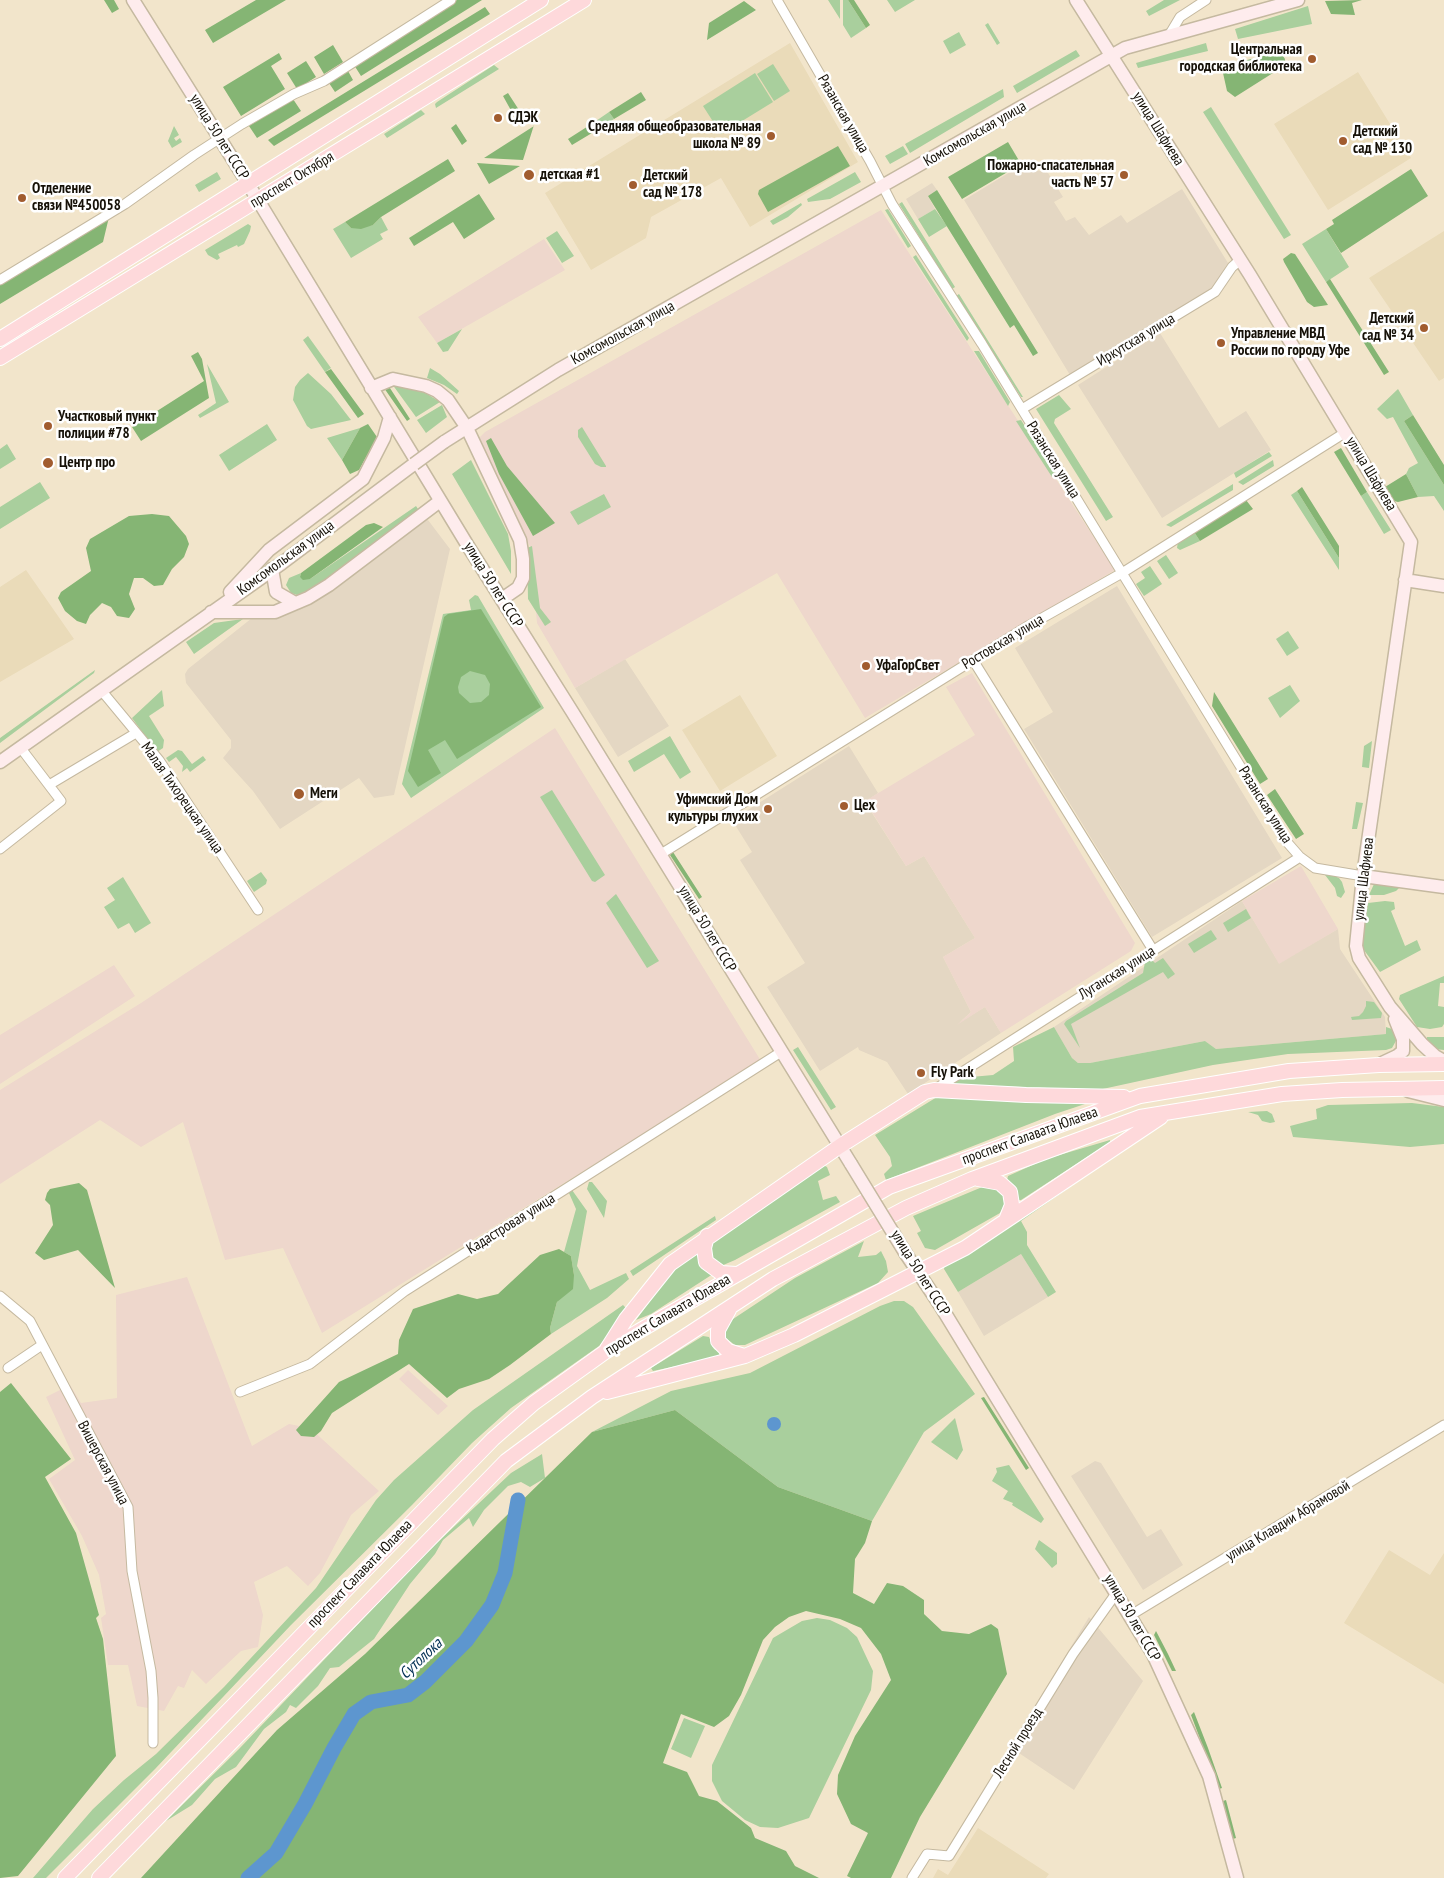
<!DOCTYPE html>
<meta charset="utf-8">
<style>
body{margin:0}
canvas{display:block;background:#f2e5cb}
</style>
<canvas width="1444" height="1878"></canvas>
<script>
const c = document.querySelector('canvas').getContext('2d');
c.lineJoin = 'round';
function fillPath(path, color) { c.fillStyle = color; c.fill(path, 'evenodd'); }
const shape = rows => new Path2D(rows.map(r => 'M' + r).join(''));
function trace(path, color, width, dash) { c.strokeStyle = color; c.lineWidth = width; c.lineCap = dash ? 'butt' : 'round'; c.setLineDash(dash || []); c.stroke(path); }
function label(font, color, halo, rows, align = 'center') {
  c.font = font + ' "PT Sans Narrow",sans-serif'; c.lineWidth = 5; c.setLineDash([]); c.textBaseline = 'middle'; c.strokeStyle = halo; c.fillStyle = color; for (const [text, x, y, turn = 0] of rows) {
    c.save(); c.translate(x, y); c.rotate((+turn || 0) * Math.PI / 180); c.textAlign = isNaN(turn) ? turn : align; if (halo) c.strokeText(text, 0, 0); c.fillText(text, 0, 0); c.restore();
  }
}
fillPath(shape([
 [1020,166,1048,173,1063,197,1054,202,1066,221,1075,217,1089,235,1121,215,1127,223,1182,189,1228,263,1212,289,1070,375,964,200],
 [932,183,937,190,928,196,935,209,918,219,906,199],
 [1160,333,1219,428,1246,411,1271,450,1162,518,1078,385],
 [428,520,450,549,394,795,374,798,359,778,280,829,253,791,223,758,231,748,231,740,186,683,185,674,188,669,252,618,332,587,424,521],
 [1117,586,1282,858,1152,937,1024,729,1053,712,1015,648],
 [625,659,669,726,618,757,575,688],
 [849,746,878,793,865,802,906,866,924,856,975,938,943,957,971,1012,960,1022,985,1007,1001,1033,908,1094,887,1062,859,1050,858,1047,820,1071,767,987,805,963,740,860,752,852,732,820],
 [1242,901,1279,963,1338,929,1340,949,1385,1017,1386,1034,1216,1049,1205,1041,1090,1063,1078,1063,1072,1058,1054,1027],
 [1021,1254,1048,1297,984,1336,958,1292],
 [1095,1461,1101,1463,1147,1537,1161,1529,1183,1565,1143,1590,1071,1476],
 [1089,1617,1143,1681,1074,1790,1010,1747]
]), '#e4d7c3');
fillPath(shape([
 [881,210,1115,570,865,718,777,573,575,688,537,623,530,546,508,509,478,444,479,438,485,432],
 [544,239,565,270,437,343,418,317],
 [972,673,1135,943,1131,951,1001,1033,985,1007,957,1025,971,1012,943,957,975,938,924,856,906,866,865,801,975,735,946,687],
 [555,728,761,1061,322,1333,283,1248,225,1260,183,1122,141,1147,100,1120,0,1184,0,1090,141,1003],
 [1301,866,1338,929,1279,964,1242,901],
 [114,965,135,996,0,1084,0,1035],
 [187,1277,252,1446,289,1424,310,1428,379,1491,351,1515,320,1573,308,1586,287,1566,254,1582,263,1615,258,1647,241,1651,206,1684,192,1670,184,1688,178,1686,164,1711,137,1706,128,1665,108,1665,101,1618,106,1614,99,1575,82,1536,49,1479,75,1460,46,1397,70,1385,81,1403,117,1398,116,1295],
 [408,1370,448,1406,438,1415,399,1379]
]), '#eed7cc');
fillPath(shape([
 [790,43,858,162,750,227,721,178,651,217,646,238,591,270,545,193],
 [1358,72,1411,158,1328,210,1274,124],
 [1444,231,1444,378,1439,381,1369,278],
 [26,570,74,639,0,682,0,587],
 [740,695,777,756,720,791,682,730],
 [1389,1550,1430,1575,1444,1553,1444,1684,1344,1623],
 [978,1828,1049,1874,1046,1878,933,1878,938,1869,948,1875]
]), '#eadbb9');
fillPath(shape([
 [828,0,840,0,840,19],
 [843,0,848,0,866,28,851,38,843,25],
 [887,0,915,0,895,12],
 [1164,0,1180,0,1149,16,1146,11],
 [1308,6,1312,24,1238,39,1235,29],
 [988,23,1000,43,997,45,985,25],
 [959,32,966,45,950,54,943,41],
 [1206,43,1208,51,1138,68,1136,63],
 [1076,50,1080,56,1017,93,1013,86],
 [773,64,790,91,774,101,757,74],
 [494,65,499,69,436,108,435,104,437,102],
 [755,73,773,102,721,134,703,106],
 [1003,89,1004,97,910,153,905,144],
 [1211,107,1291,235,1284,239,1203,112],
 [421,110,425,114,387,138,384,134],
 [609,112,614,119,597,130,593,123],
 [174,126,179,135,174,138,176,141,180,138,182,142,172,148,168,141],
 [903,146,908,154,890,164,885,156],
 [217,172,221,179,199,192,195,185],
 [855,172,861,182,830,199,808,202,807,199],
 [902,202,955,287,952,289,899,204],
 [801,203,802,205,788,217,773,225,770,221],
 [888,209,911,246,908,248,885,210],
 [935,209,947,226,929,237,918,219],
 [381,217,388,230,380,234,383,239,351,258,333,229,345,222,351,228,373,225],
 [248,224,251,226,250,231,244,244,238,247,237,245,218,254,220,258,217,260,208,255,205,250],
 [1326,229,1349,267,1326,282,1302,244],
 [557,231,574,256,562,263,546,238],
 [916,255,969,338,967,341,913,257],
 [959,294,1023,397,1021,397,956,296],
 [462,329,448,351,443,352,437,343],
 [308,336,331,368,325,372,303,340],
 [974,351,979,351,1010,402,1008,406],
 [207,364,229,402,200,418,198,415,216,403],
 [430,368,440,374,459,391,457,394,444,385,427,378],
 [308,373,331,394,351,420,311,429,307,426,293,400,295,387,300,380],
 [392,384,416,387,440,402,416,417],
 [1398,389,1413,415,1404,421,1444,485,1444,511,1434,496,1418,497,1406,474,1409,468,1418,463,1393,417,1387,419,1377,409],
 [1059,395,1071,409,1055,419,1054,423,1113,517,1106,521,1036,409],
 [442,405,447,417,426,433,417,420],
 [1021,420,1055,474,1052,477,1016,421],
 [267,424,277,440,229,471,219,455],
 [582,427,606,466,606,467,601,467,595,464,578,437,578,430],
 [360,428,342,460,327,438],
 [7,444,16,459,0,469,0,449],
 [1269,452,1272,456,1236,478,1234,473],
 [471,460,508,534,511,551,511,574,452,474],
 [1273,460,1274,466,1243,485,1238,482],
 [40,482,50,498,0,529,0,507],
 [1233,484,1233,490,1171,527,1166,525],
 [1297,491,1339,558,1339,570,1291,495],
 [1367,492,1391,530,1384,534,1361,496],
 [604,494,611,507,578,525,570,512],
 [416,506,420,512,316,587,297,595,291,593,286,585,289,578,301,573,300,577,310,579],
 [1194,532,1200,541,1180,550,1177,548,1178,541],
 [532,546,540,608,551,622,545,626,528,599,527,548],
 [1166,555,1178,573,1169,579,1157,561],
 [1150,566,1162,584,1144,596,1136,584,1145,578,1141,572],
 [475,595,478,596,544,708,411,798,402,784,443,614,471,610,469,600],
 [243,619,194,654,186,642,214,623],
 [1288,631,1299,648,1287,656,1276,639],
 [95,670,94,673,0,743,0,738],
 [1290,685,1300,701,1280,718,1268,698],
 [162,690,164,706,149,716,164,740,163,748,157,752,132,718],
 [670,736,691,772,680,779,664,754,634,772,628,761],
 [1372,741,1369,768,1362,767,1364,746],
 [178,750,182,751,192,764,203,756,206,760,190,772,187,768,182,772,183,766,176,757,169,762,166,758],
 [552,790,605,875,595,882,592,881,540,797],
 [1356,802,1363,803,1357,829,1352,829],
 [261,872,267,880,266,884,254,892,247,881],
 [1328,873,1339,878,1342,882,1345,892,1341,898,1337,896,1335,888,1325,875],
 [123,877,151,923,135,933,129,923,118,929,104,907,115,900,107,888],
 [1374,884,1402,885,1396,891,1384,895,1369,895],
 [616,894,659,961,647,968,606,903],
 [1385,901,1394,902,1395,909,1391,911,1405,946,1417,940,1421,950,1380,972,1361,946,1368,903],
 [1246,909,1251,918,1228,932,1223,923],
 [1211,930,1217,939,1194,953,1188,944],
 [1163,958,1175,974,1168,979,1163,972,1071,1024,1080,1048,1064,1024,1066,1021,1143,973,1145,962,1151,959,1155,963],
 [1444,976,1444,983,1440,983,1438,1006,1444,1007,1444,1024,1442,1027,1430,1029,1417,1027,1399,999,1400,995],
 [1366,1001,1374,1002,1382,1013,1381,1018,1352,1020,1351,1017,1359,1016,1363,1012,1366,1006],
 [1054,1027,1072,1058,1078,1063,1090,1063,1205,1041,1216,1049,1386,1034,1386,1027,1392,1029,1397,1039,1392,1048,1386,1050,1288,1054,1213,1065,1098,1090,947,1084,963,1075,971,1077,993,1075,1014,1061,1013,1047],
 [1427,1037,1444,1037,1444,1050,1435,1049,1427,1041],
 [798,1047,836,1107,831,1110,793,1050],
 [937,1097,1091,1102,1055,1114,886,1180,884,1174,892,1166,890,1157,875,1135],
 [1412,1103,1444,1107,1444,1144,1410,1147,1293,1137,1290,1126,1317,1119,1316,1109,1328,1105],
 [1267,1111,1272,1114,1275,1122,1270,1123,1262,1121,1258,1115,1248,1112],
 [1110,1140,1110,1142,1021,1200,1018,1200,1007,1180,1008,1176,1046,1159],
 [1130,1145,1021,1221,1027,1232,1027,1245,1056,1292,1048,1297,1021,1254,958,1292,944,1269,945,1264],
 [823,1165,827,1167,830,1175,818,1181,823,1200,836,1196,840,1202,735,1260,721,1266,711,1260,711,1237],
 [589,1182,592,1182,607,1201,604,1218,587,1189],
 [987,1185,1002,1190,1006,1201,1000,1213,935,1250,925,1248,917,1233,921,1231,913,1216],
 [572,1190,587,1211,577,1266,590,1290,626,1273,629,1279,607,1298,551,1334,550,1328,557,1302,574,1275,571,1256,564,1252,576,1209,569,1193],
 [715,1216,716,1220,633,1276,630,1271],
 [864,1241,858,1257,876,1255,881,1251,886,1261,888,1272,878,1283,745,1345,735,1345,724,1337,724,1331,727,1323,795,1278],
 [698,1251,713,1274,651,1314,636,1320,671,1273],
 [894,1301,904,1301,913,1307,975,1394,924,1432,872,1521,778,1487,675,1410,592,1432,671,1391,750,1373,880,1306],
 [623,1305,626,1308,624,1315,599,1346,511,1408,472,1443,412,1505,291,1625,155,1769,46,1878,33,1878,93,1809,124,1780,156,1754,224,1687,316,1588,376,1500,394,1480,473,1410],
 [703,1336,709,1337,714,1349,719,1352,719,1357,653,1371,651,1368],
 [955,1418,963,1450,957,1460,931,1442],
 [542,1454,545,1478,530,1487,521,1482,508,1486,484,1510,473,1527,469,1518,443,1540,435,1554,410,1584,374,1639,339,1667,330,1668,318,1686,296,1708,290,1705,286,1712,264,1729,236,1767,215,1779,192,1805,166,1821,239,1749,424,1555,511,1473],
 [1009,1465,1044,1519,1041,1523,1012,1505,1013,1503,1003,1499,1008,1491,992,1481,997,1472,996,1468],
 [1039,1540,1057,1553,1057,1564,1052,1568,1035,1549],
 [817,1618,830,1620,847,1628,857,1637,873,1671,871,1690,809,1818,778,1828,760,1827,745,1820,722,1801,712,1781,712,1765,773,1638,802,1621],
 [684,1718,705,1726,691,1758,671,1749]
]), '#a9cf9d');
fillPath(shape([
 [104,0,114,0,119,9,112,13],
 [256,0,286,0,213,43,205,30],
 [457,0,482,0,361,76,354,65],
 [848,0,854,0,870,25,866,28],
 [1362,0,1352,3,1355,15,1331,14,1325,1],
 [744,1,756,10,707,40,709,23],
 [485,7,490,14,274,146,268,140],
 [333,45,343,62,324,74,314,57],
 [1278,52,1281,53,1285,59,1284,66,1235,97,1227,91,1223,73,1228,65],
 [279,53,282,59,271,66,285,89,241,116,223,87],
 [306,61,316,77,297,89,287,73],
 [348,71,353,80,335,92,329,83],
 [641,92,646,100,614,119,609,112],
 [508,93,519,110,513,114,503,96],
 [293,99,301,111,257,138,249,126],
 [593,123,597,130,572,145,568,139],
 [456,124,467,141,462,145,451,128],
 [534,125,523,160,484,158,534,126],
 [1008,142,1021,164,962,199,948,177],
 [838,146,850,166,768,212,758,194,759,190],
 [448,159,455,171,381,217,373,225,361,229,351,228,345,222],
 [477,163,520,166,489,184],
 [1411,169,1428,196,1341,253,1326,229,1334,224,1332,220],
 [937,190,1038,353,1033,356,1014,325,1010,328,928,196],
 [479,194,495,219,464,239,453,222,414,246,409,238],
 [109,217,103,242,0,304,0,284],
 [1291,253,1295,254,1328,305,1314,307,1307,302,1284,262,1283,259],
 [1330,279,1389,372,1384,375,1326,282],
 [198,352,202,359,209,398,141,441,132,427,204,381,191,356],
 [331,369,364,414,358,418,325,372],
 [388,385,410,419,407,421,384,388],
 [1413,415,1444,465,1444,485,1404,421],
 [368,424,377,437,359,470,350,474,342,460,360,428],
 [491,438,507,466,555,523,533,536,499,474,486,441],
 [1341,448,1367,492,1361,496,1334,452],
 [1406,474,1418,497,1398,502,1394,501,1385,487],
 [1302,487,1339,546,1339,558,1297,491],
 [1246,500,1253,509,1200,541,1194,532],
 [152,514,169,516,186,536,189,544,184,557,172,569,163,585,154,586,143,578,134,578,129,594,135,609,129,618,117,616,111,607,102,603,90,615,86,624,77,621,65,611,58,598,61,592,91,571,86,548,90,539,129,516],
 [374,523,383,527,310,579,303,580,300,577,301,573,366,525],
 [481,609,541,707,457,759,445,740,428,750,441,773,418,787,408,771,444,617,448,614],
 [470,671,485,675,490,684,489,695,481,702,470,703,459,693,458,687,461,677],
 [1214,692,1268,779,1260,784,1212,706],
 [1275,789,1304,834,1296,839,1267,795],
 [673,852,702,897,699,899,670,855],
 [79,1183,87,1190,115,1288,78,1250,44,1260,35,1253,53,1225,50,1205,45,1200,47,1193,50,1189],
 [559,1249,571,1256,574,1275,573,1289,557,1302,550,1328,551,1334,510,1365,489,1379,459,1389,447,1398,409,1364,332,1413,321,1431,314,1437,301,1436,296,1430,339,1382,398,1354,399,1340,413,1309,458,1294,477,1299,498,1294,540,1255],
 [11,1383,71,1459,45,1477,76,1533,99,1615,96,1618,103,1639,116,1756,18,1876,0,1878,0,1392],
 [984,1397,1029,1468,1026,1470,981,1398],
 [675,1410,778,1487,872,1521,865,1543,855,1559,853,1593,874,1604,887,1583,903,1586,924,1600,924,1614,942,1631,969,1634,991,1624,998,1629,1007,1674,920,1817,891,1878,851,1878,847,1876,868,1833,851,1824,837,1794,838,1775,855,1736,891,1680,881,1654,861,1628,840,1619,806,1611,789,1617,775,1627,763,1640,741,1695,729,1716,714,1727,681,1714,663,1763,687,1772,699,1796,717,1801,751,1828,755,1838,786,1851,795,1866,819,1878,141,1878,277,1730,365,1654,592,1432],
 [1156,1631,1168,1654,1176,1671,1172,1671,1154,1635],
 [1194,1712,1208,1748,1222,1788,1219,1789,1191,1715],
 [1226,1800,1236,1838,1233,1839,1223,1801]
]), '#85b574');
fillPath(shape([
 '767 1424a7 7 0 1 1 14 0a7 7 0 1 1-14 0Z'
]), '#5d96cf');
trace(shape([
 [248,1878,276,1853,305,1804,334,1748,354,1714,371,1702,408,1695,425,1682,466,1641,492,1605,505,1573,518,1500]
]), '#5d96cf', 15);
const street = shape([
 [777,0,870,161,892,204,982,344,1286,841,1300,857,1315,868,1363,876],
 [1168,37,1180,17,1206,0],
 [0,280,125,204,194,155,242,124,294,94,324,81,451,0],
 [1022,409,1215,292,1232,267,1240,260],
 [973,660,1153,950],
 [101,690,159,760,258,910],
 [49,785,136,733],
 [0,849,61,801,20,747],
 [661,854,1028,626,1122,573,1346,432],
 [934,1090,1300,857],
 [0,1296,30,1321,128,1507,132,1571,151,1671,153,1698,153,1743],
 [8,1368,42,1345],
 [240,1392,310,1364,405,1291,781,1052],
 [1131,1615,1444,1425],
 [912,1878,927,1854,949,1856,1073,1654,1117,1592]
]);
const secondary = shape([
 [133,0,247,182,468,546,573,713,851,1164],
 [1076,0,1250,275,1411,542,1363,876,1356,946,1359,958,1390,1007,1422,1044,1435,1056,1444,1061],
 [371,388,393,379,426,386,437,391,448,400,467,428,520,540,523,559,523,578,518,588,502,599],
 [444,442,558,370,1125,48,1298,0],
 [272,569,276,592,295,603],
 [1405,580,1444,586],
 [230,592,269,550,363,479,384,438,390,417],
 [211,612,275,612,308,598,329,585,440,501],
 [0,762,282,563,414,464],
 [1363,876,1444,887],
 [1380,1064,1397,1056,1403,1051,1403,1039,1395,1019],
 [1408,1091,1444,1100],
 [906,1254,940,1305,1153,1654,1209,1776,1237,1878]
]);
const primary = shape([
 [0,339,541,0],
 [0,358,584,0],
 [978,1179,1000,1183,1010,1192,1012,1205,1006,1220],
 [707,1236,704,1248,706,1262,721,1273,736,1274],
 [729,1310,718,1330,718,1341,728,1351,744,1356],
 [607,1349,626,1319,670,1264,840,1146,925,1092,934,1090,1026,1095,1124,1097],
 [607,1392,745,1356,794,1335,965,1248,1161,1117],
 [65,1878,493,1439,534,1403,605,1352,639,1331,889,1187,1140,1096,1289,1071,1379,1065,1444,1064],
 [99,1878,506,1461,592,1397,773,1279,906,1208,972,1179,1140,1117,1282,1094,1342,1090,1444,1088]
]);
trace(street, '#c5b9a0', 11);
trace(secondary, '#c5b9a0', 15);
trace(primary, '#fff', 16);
trace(street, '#fff', 9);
trace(secondary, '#feeced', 12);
trace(primary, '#fed9db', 14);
const secondaryBridge = shape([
 [414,464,444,442],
 [851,1164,906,1254]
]);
trace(secondaryBridge, '#c5b9a0', 15, []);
trace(secondaryBridge, '#feeced', 12);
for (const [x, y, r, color] of [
 [1312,59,5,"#a15c2f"],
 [498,118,5,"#a15c2f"],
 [771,136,5,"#a15c2f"],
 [1343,141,5,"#a15c2f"],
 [529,175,6,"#a15c2f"],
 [1124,175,5,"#a15c2f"],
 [633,185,5,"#a15c2f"],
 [22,198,5,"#a15c2f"],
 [1424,328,5,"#a15c2f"],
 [1221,343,5,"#a15c2f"],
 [48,426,5,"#a15c2f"],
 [48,463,6,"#a15c2f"],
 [866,666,5,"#a15c2f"],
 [299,794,6,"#a15c2f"],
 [844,806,5,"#a15c2f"],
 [768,809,5,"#a15c2f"],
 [921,1073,5,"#a15c2f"]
]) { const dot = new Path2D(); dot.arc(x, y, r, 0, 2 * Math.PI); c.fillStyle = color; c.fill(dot); trace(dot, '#fff', 2); }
label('bold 15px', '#161108', '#fff', [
 ["Центральная",1302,50,"right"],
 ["городская библиотека",1302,67,"right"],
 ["СДЭК",508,118],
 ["Средняя общеобразовательная",761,127,"right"],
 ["школа № 89",761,144,"right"],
 ["Детский",1353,132],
 ["сад № 130",1353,149],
 ["Пожарно-спасательная",1114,166,"right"],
 ["часть № 57",1114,183,"right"],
 ["детская #1",540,175],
 ["Детский",643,176],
 ["сад № 178",643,193],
 ["Отделение",32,189],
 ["связи №450058",32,206],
 ["Детский",1414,319,"right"],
 ["сад № 34",1414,336,"right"],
 ["Управление МВД",1231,334],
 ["России по городу Уфе",1231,351],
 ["Участковый пункт",58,417],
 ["полиции #78",58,434],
 ["Центр про",59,463],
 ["УфаГорСвет",876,666],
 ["Меги",310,794],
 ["Уфимский Дом",758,800,"right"],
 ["культуры глухих",758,817,"right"],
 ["Цех",854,806],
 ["Fly Park",931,1073]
], 'left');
label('15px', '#161108', '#fff', [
 ["Рязанская улица",843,114,60],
 ["улица Шафиева",1158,129,58],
 ["Комсомольская улица",975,134,-30],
 ["улица 50 лет СССР",219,137,58],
 ["проспект Октября",292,180,-31],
 ["Комсомольская улица",623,333,-29],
 ["Иркутская улица",1136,340,-31],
 ["Рязанская улица",1053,460,58],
 ["улица Шафиева",1371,474,59],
 ["Комсомольская улица",286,558,-36],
 ["улица 50 лет СССР",493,585,58],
 ["Ростовская улица",1003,642,-31],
 ["Малая Тихорецкая улица",182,798,55],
 ["Рязанская улица",1265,805,58],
 ["улица Шафиева",1364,879,-83],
 ["улица 50 лет СССР",707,929,59],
 ["Луганская улица",1117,973,-32],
 ["проспект Салавата Юлаева",1030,1136,-20],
 ["Кадастровая улица",511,1224,-32],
 ["улица 50 лет СССР",920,1273,58],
 ["проспект Салавата Юлаева",668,1315,-31],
 ["Вишерская улица",103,1463,62],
 ["улица Клавдии Абрамовой",1288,1521,-31],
 ["проспект Салавата Юлаева",360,1574,-46],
 ["улица 50 лет СССР",1132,1618,60],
 ["Лесной проезд",1018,1743,-58]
]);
label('italic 16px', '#022f53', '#fff', [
 ["Сутолока",421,1659,-43]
]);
</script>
